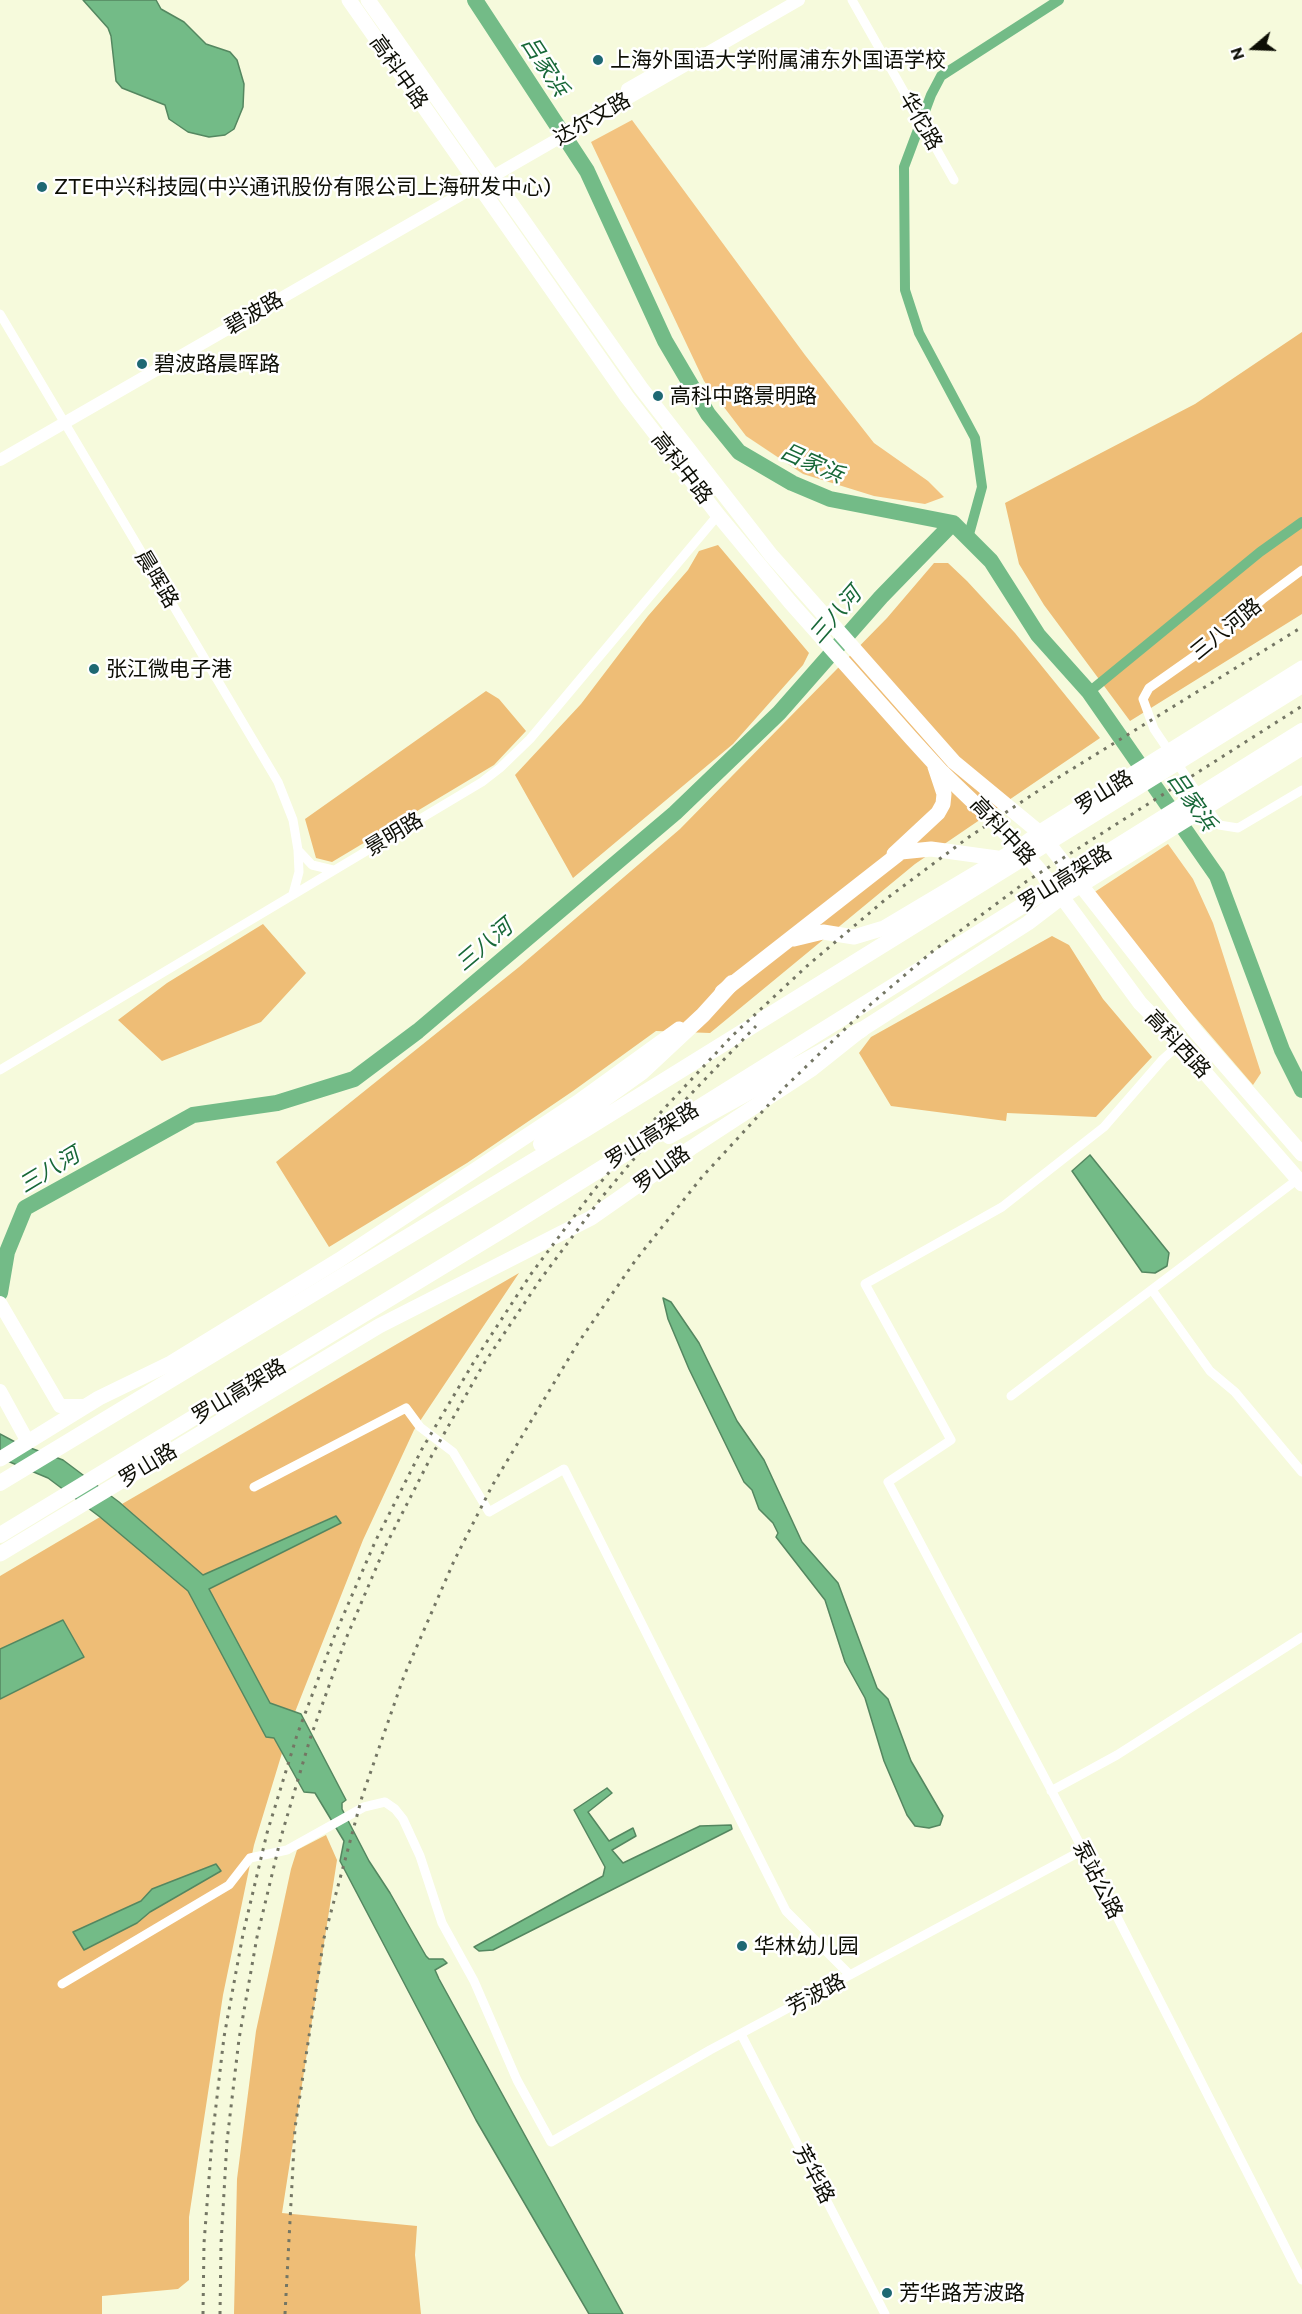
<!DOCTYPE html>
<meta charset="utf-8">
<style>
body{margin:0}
#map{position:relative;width:1302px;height:2314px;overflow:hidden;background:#f6fadc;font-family:Commissioner,sans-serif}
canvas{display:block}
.north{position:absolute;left:1224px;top:18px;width:60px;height:60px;-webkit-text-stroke:4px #fff;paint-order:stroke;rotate:251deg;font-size:16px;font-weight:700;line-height:24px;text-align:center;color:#0d0e05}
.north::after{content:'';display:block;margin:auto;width:21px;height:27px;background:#0d0e05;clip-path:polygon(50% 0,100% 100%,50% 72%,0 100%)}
</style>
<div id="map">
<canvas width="1302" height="2314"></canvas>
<div class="north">N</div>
</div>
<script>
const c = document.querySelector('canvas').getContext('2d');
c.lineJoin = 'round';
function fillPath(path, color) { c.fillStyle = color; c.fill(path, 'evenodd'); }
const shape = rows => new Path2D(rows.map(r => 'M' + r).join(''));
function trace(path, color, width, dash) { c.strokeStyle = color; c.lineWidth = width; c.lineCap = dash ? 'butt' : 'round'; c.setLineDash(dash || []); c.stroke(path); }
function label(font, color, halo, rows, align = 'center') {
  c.font = font + ' Commissioner,"Noto Sans SC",sans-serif'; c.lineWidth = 5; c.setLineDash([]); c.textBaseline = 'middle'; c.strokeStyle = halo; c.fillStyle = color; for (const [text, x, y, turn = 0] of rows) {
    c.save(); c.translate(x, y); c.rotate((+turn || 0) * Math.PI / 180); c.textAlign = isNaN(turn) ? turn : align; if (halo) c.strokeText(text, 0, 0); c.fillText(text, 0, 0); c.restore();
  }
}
fillPath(shape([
 [632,120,805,355,874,443,928,481,944,497,925,504,874,496,803,474,746,436,704,381,591,142],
 [1168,844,1193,879,1213,923,1261,1073,1253,1085,1090,895]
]), '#f3c380');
fillPath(shape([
 [1302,332,1302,614,1130,721,1044,605,1019,564,1005,503,1195,404],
 [718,545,809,653,803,665,733,744,573,878,515,775,581,704,648,616,688,570,699,551],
 [934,563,948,563,967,581,1015,633,1100,738,915,864,710,1033,656,1031,573,1091,467,1163,329,1247,276,1162,519,967,680,829,887,618],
 [486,691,499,699,526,731,494,765,332,862,316,858,305,819],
 [263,924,306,973,261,1022,162,1061,118,1020,167,983],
 [1052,936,1069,945,1103,999,1152,1057,1096,1117,1007,1113,1006,1121,891,1106,859,1053,871,1037],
 [519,1273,414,1430,363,1540,295,1712,270,1703,209,1589,341,1522,335,1516,203,1575,122,1504],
 [100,1517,188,1591,266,1737,274,1738,282,1753,254,1845,223,1995,189,2217,189,2280,178,2289,102,2296,102,2314,0,2314,0,1576],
 [326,1835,337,1860,282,2213,417,2226,415,2255,421,2314,234,2314,237,2179,256,2031,291,1869,297,1850]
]), '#eebd76');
const water = shape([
 [83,0,156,0,161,9,184,22,206,44,230,52,237,60,244,84,243,107,234,129,225,135,209,137,188,132,169,119,165,105,122,88,116,81,111,36,108,28,83,0],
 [1090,1155,1169,1253,1167,1266,1155,1273,1142,1272,1072,1171,1090,1155],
 [663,1298,671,1302,699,1343,737,1421,764,1460,802,1542,838,1583,877,1688,888,1699,911,1761,943,1816,940,1825,929,1828,915,1826,907,1815,884,1761,865,1698,845,1662,825,1600,776,1537,778,1533,773,1523,759,1509,752,1490,744,1482,689,1369,668,1319,663,1298],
 [0,1434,17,1443,63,1460,119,1502,203,1575,336,1516,341,1523,209,1589,270,1703,301,1714,346,1800,342,1803,342,1809,369,1861,390,1893,426,1956,429,1959,443,1959,447,1963,435,1970,439,1979,623,2314,589,2314,476,2120,340,1861,344,1841,315,1793,304,1792,274,1738,266,1737,188,1591,100,1517,48,1478,0,1458,0,1434],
 [63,1620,84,1657,0,1699,0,1649,63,1620],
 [607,1788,612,1793,588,1812,609,1841,633,1828,636,1836,612,1850,623,1863,700,1826,731,1825,732,1829,493,1950,479,1951,474,1947,603,1876,605,1867,574,1810,607,1788],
 [216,1864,221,1871,150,1912,137,1923,84,1950,73,1932,141,1901,152,1889,216,1864]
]);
fillPath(water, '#73bb87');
trace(water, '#548760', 1.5);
trace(shape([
 [968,538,982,487,975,438,919,333,905,290,904,167,931,95,941,76,1059,0],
 [1089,692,1260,552,1302,522]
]), '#73bb87', 10);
trace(shape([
 [475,0,587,171,665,341,708,414,739,452,792,483,830,499,953,523,991,561,1038,635,1089,692,1217,876,1282,1050,1302,1090],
 [0,1293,7,1252,25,1208,193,1115,277,1103,354,1079,418,1031,675,813,779,713,881,597,953,523]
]), '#73bb87', 16);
trace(shape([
 [852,0,954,180],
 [0,314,278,782,293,820,298,850,299,872,293,894],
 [1302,570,1263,599,1220,638,1149,688,1143,699,1154,729,1219,825,1238,828,1302,790],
 [298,850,312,865,333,870],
 [1180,1044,1163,1059,1104,1127,1002,1207,865,1284,951,1440,888,1482,1083,1850,1302,2280],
 [0,1070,482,782,500,768,530,739,718,515],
 [1152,1290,1210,1371,1235,1392,1302,1472],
 [1011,1396,1298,1179],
 [254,1487,406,1408,420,1427,453,1452,489,1512,564,1469,786,1911,850,1975],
 [1051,1791,1117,1755,1302,1637],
 [62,1984,229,1885,250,1858,287,1850,364,1807,385,1802,395,1809,403,1819,420,1856,442,1923,474,1981,517,2080,551,2142,710,2050,1083,1850],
 [741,2034,885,2314]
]), '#fff', 9);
trace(shape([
 [627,89,669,65],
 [0,460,799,0]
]), '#fff', 12);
trace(shape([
 [0,1303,60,1406,85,1406],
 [0,1391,28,1442]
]), '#fff', 14);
trace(shape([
 [349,0,627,397,718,515,790,602,911,738,942,772,1020,847,1062,897,1140,1003,1180,1044,1302,1184],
 [368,0,641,388,771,555,954,762,1040,833,1196,1032,1302,1154],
 [894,854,938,813,943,804,944,794,935,767],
 [794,939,823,932,854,937,884,928,1020,847,1043,830,1302,668],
 [722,992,901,852,931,849,997,858],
 [0,1459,99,1398,171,1363,339,1260,578,1102,679,1029],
 [0,1554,379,1326,591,1218,691,1148,812,1069,861,1030,1028,923,1062,897,1302,748]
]), '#fff', 15);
trace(shape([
 [669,1136,861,1030],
 [541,1144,642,1072,703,1015,732,983],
 [0,1483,586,1129,1302,685],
 [0,1535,506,1228,1302,731]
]), '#fff', 16);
trace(shape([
 [203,2314,204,2243,212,2140,224,2037,243,1934,267,1833,297,1735,334,1637,375,1542,422,1449,475,1360,531,1274,594,1190,661,1112,732,1036,807,966,886,899,969,837,1056,779,1302,627],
 [220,2314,221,2244,227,2141,239,2039,257,1937,281,1837,310,1739,345,1641,385,1547,432,1455,483,1365,540,1280,602,1197,668,1118,756,1026],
 [285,2314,295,2128,324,1938,362,1797,404,1676,454,1561,492,1486,578,1343,635,1261,702,1177,785,1087,871,1004,933,951,1027,881,1302,706]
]), '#747664', 3, [3, 6]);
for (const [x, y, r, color] of [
 [598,60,6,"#1e6873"],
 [42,187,6,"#1e6873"],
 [142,364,6,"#1e6873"],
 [658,396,6,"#1e6873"],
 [94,669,6,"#1e6873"],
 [742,1946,6,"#1e6873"],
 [887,2293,6,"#1e6873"]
]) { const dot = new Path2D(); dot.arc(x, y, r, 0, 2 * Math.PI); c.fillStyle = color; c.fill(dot); trace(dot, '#fff', 2); }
label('21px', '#0d0e05', '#fff', [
 ["上海外国语大学附属浦东外国语学校",610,60],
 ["ZTE中兴科技园(中兴通讯股份有限公司上海研发中心)",54,187],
 ["碧波路晨晖路",154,364],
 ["高科中路景明路",670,396],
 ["张江微电子港",106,669],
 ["华林幼儿园",754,1946],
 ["芳华路芳波路",899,2293]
], 'left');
label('21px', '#0d0e05', '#fff', [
 ["高科中路",399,72,55],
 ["达尔文路",592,119,-30],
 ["华佗路",921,121,60],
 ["碧波路",254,313,-30],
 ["高科中路",682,468,52],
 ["晨晖路",157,579,59],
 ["三八河路",1226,629,-39],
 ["罗山路",1104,792,-32],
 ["高科中路",1003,831,47],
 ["景明路",394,834,-31],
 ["罗山高架路",1065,878,-32],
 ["高科西路",1178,1044,47],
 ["罗山高架路",652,1135,-32],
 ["罗山路",662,1169,-36],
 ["罗山高架路",239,1391,-31],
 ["罗山路",148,1465,-31],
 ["泵站公路",1098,1880,63],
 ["芳波路",816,1994,-28],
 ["芳华路",814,2174,62]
]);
label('italic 22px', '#186838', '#fff', [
 ["吕家浜",545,66,57],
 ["吕家浜",812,463,24],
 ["三八河",835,615,-49],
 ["吕家浜",1192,801,55],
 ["三八河",484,945,-40],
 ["三八河",49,1170,-31]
]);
</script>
